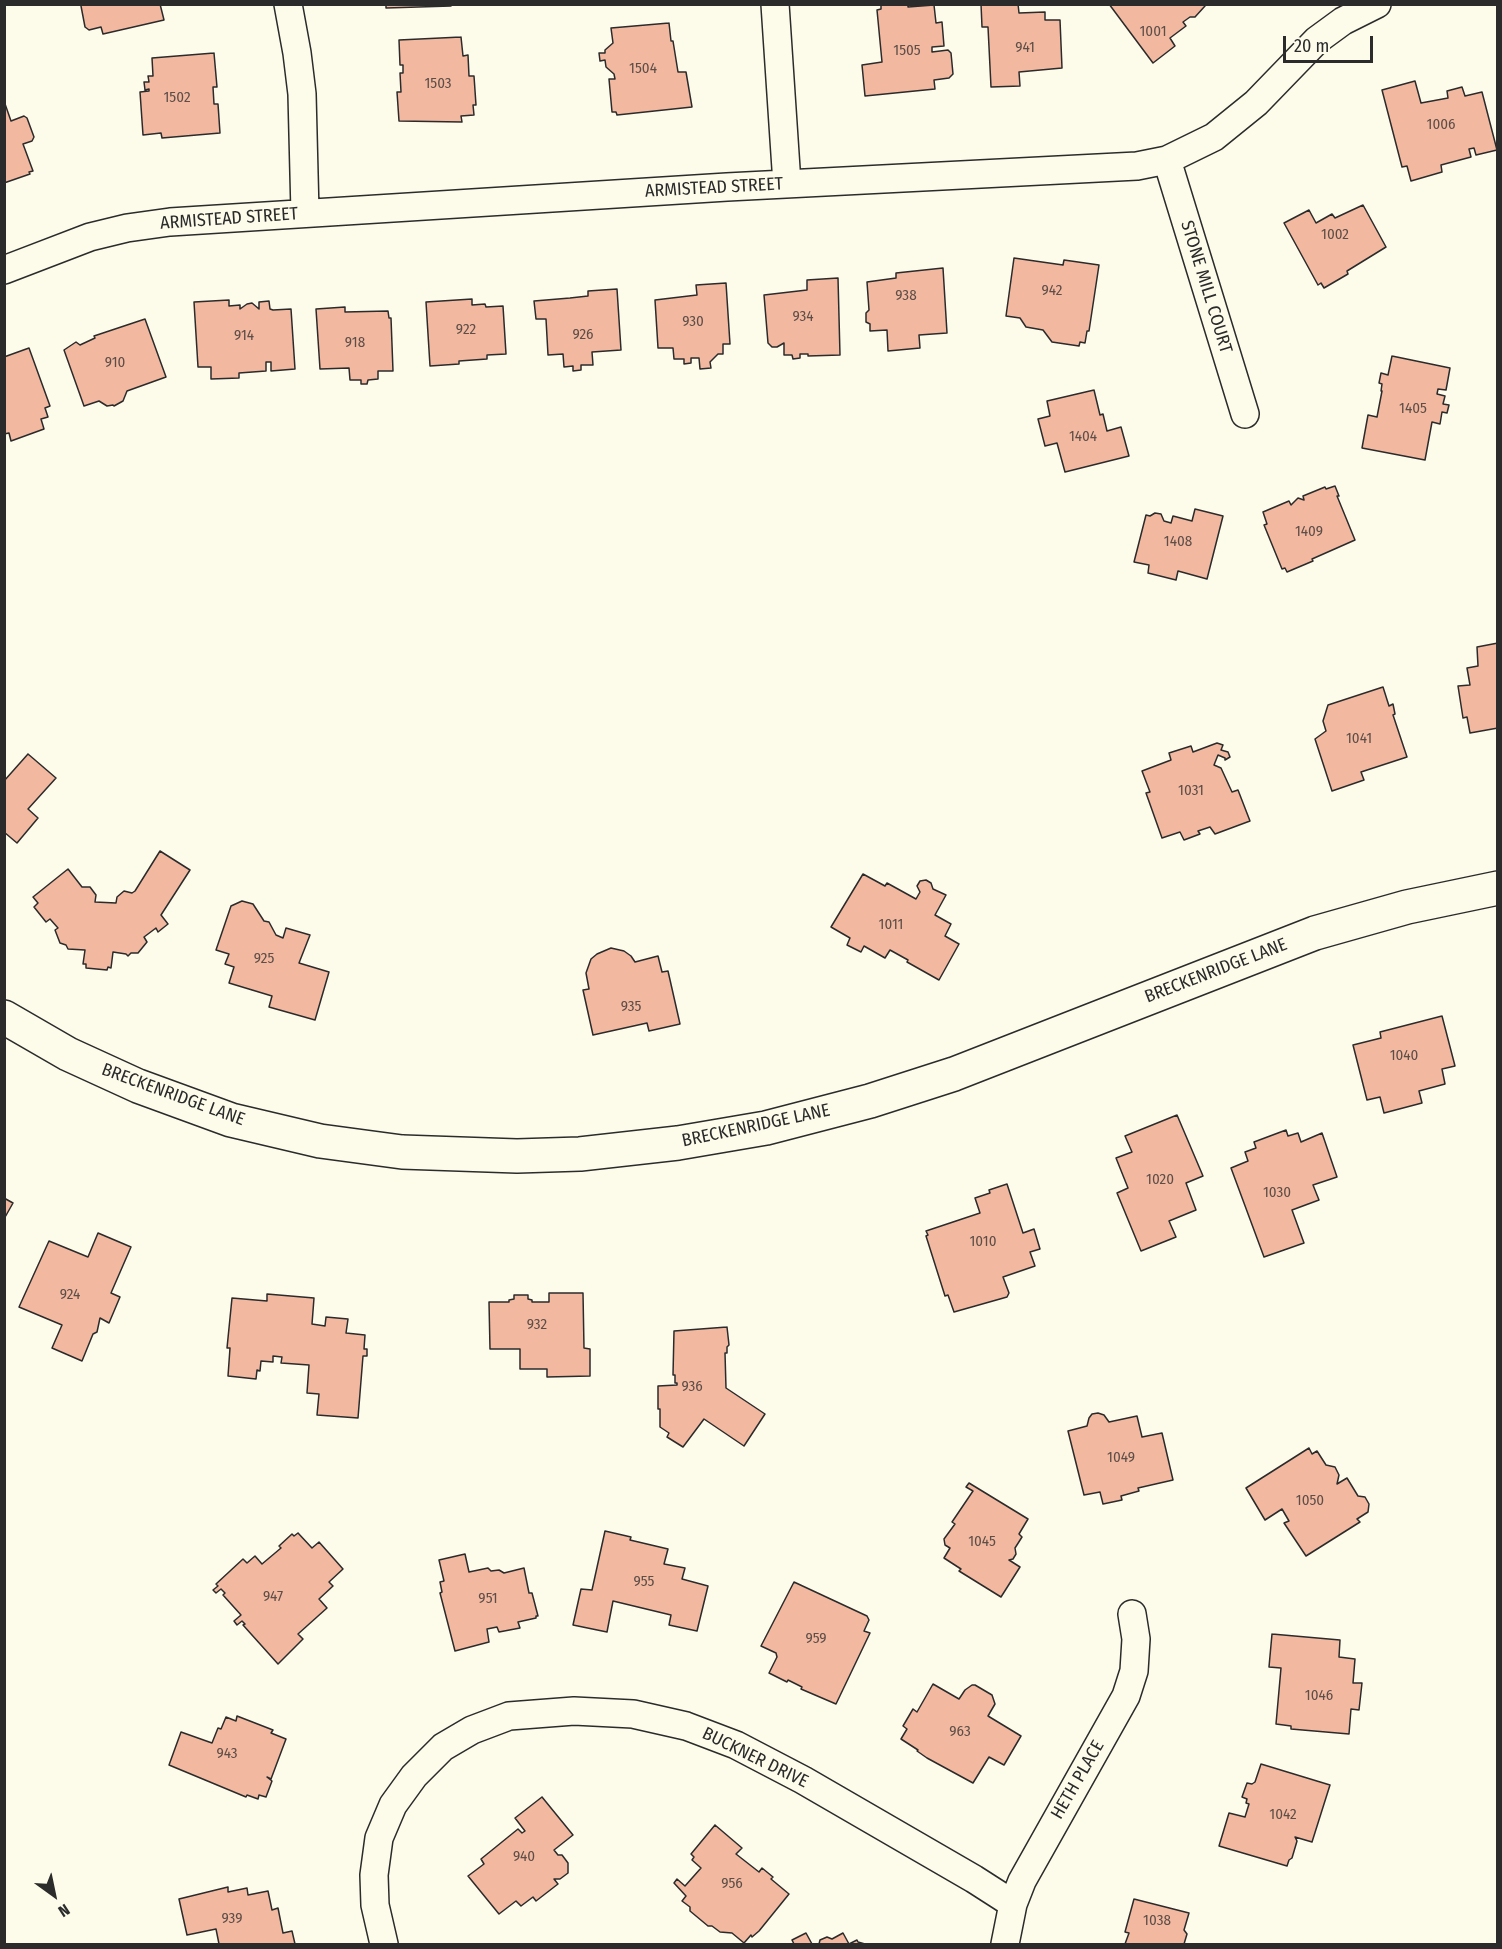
<!DOCTYPE html>
<style>
body{margin:0}
#map{position:relative;width:1502px;height:1949px;overflow:hidden;background:#fdfbea;font-family:"Fira Sans Condensed",sans-serif}
canvas{display:block}
.frame{position:absolute;inset:0;border:6px solid #2b2b2b;pointer-events:none}
.north{position:absolute;left:24px;top:1865px;width:60px;height:60px;-webkit-text-stroke:4px #fdfbea;paint-order:stroke;rotate:147deg;font-size:16px;font-weight:700;line-height:24px;text-align:center;color:#2b2b2b}
.north::after{content:'';display:block;margin:auto;width:21px;height:27px;background:#2b2b2b;clip-path:polygon(50% 0,100% 100%,50% 72%,0 100%)}
.scale{position:absolute;left:1283px;top:36px;width:90px;height:27px;box-sizing:border-box;border:3px solid #2b2b2b;border-top:0;padding-left:8px;font-size:18px;line-height:21px;white-space:nowrap;color:#2b2b2b;-webkit-text-stroke:4px #fdfbea;paint-order:stroke}
</style>
<div id="map">
<canvas width="1502" height="1949"></canvas>
<div class="frame"></div>
<div class="north">N</div>
<div class="scale">20 m</div>
</div>
<script>
const c = document.querySelector('canvas').getContext('2d');
c.lineJoin = 'round';
function fillPath(path, color) { c.fillStyle = color; c.fill(path, 'evenodd'); }
const shape = rows => new Path2D(rows.map(r => 'M' + r).join(''));
function trace(path, color, width, dash) { c.strokeStyle = color; c.lineWidth = width; c.lineCap = dash ? 'butt' : 'round'; c.setLineDash(dash || []); c.stroke(path); }
function label(font, color, halo, rows, align = 'center') {
  c.font = font + ' "Fira Sans Condensed",sans-serif'; c.lineWidth = 4.5; c.setLineDash([]); c.textBaseline = 'middle'; c.strokeStyle = halo; c.fillStyle = color; for (const [text, x, y, turn = 0] of rows) {
    c.save(); c.translate(x, y); c.rotate((+turn || 0) * Math.PI / 180); c.textAlign = isNaN(turn) ? turn : align; if (halo) c.strokeText(text, 0, 0); c.fillText(text, 0, 0); c.restore();
  }
}
const building = shape([
 [82,4,160,4,164,20,103,34,101,27,89,30,85,27,81,6,82,4],
 [386,4,451,4,451,6,386,8,386,4],
 [881,4,908,4,908,7,934,5,936,23,942,22,944,46,932,47,932,52,948,50,951,53,953,74,949,78,934,80,935,89,865,96,862,65,882,62,877,10,881,9,881,4],
 [981,4,1018,4,1019,13,1045,12,1045,20,1060,20,1062,68,1019,72,1020,86,991,87,988,27,982,27,981,4],
 [1109,4,1204,4,1205,6,1195,17,1190,17,1183,22,1186,26,1170,38,1175,46,1153,63,1109,4],
 [669,23,671,41,673,41,678,72,686,72,692,107,617,115,616,112,612,112,609,79,615,79,614,74,606,67,605,60,600,61,599,53,605,53,605,50,613,43,611,28,669,23],
 [461,37,463,56,468,55,469,76,474,76,476,105,473,105,474,115,461,116,462,122,399,121,397,92,401,92,400,73,403,73,403,65,400,65,399,40,461,37],
 [214,53,217,87,213,87,214,104,218,104,220,133,162,138,161,133,143,135,140,92,149,91,149,89,145,90,144,82,149,82,148,76,153,76,152,58,214,53],
 [1415,81,1421,103,1448,98,1447,91,1462,87,1465,96,1482,92,1497,150,1476,155,1474,148,1469,149,1471,157,1441,165,1442,172,1411,181,1407,166,1402,167,1382,90,1415,81],
 [4,101,11,121,24,116,27,118,34,137,32,141,23,144,33,171,29,172,30,174,4,183,4,101],
 [1363,205,1386,247,1347,271,1348,274,1324,288,1321,283,1318,285,1284,223,1309,210,1316,223,1332,214,1335,218,1363,205],
 [1014,258,1063,265,1064,260,1099,265,1089,331,1087,331,1085,343,1080,342,1079,346,1052,342,1043,330,1026,327,1020,318,1006,316,1014,258],
 [943,268,947,333,919,335,920,348,888,351,887,330,870,331,870,324,866,322,866,313,869,310,867,282,896,278,896,273,943,268],
 [838,278,840,355,808,356,808,354,800,354,800,358,793,359,792,355,784,355,784,343,777,347,772,347,768,343,764,295,807,290,807,280,838,278],
 [726,283,730,344,723,344,723,354,718,354,710,362,711,368,700,369,699,358,691,358,691,363,684,364,684,359,674,359,673,348,658,348,655,300,697,295,696,285,726,283],
 [617,289,621,350,592,352,593,365,581,365,581,370,573,371,573,366,564,367,563,354,548,355,546,319,536,319,534,301,570,298,588,296,588,291,617,289],
 [472,299,472,305,485,304,486,307,503,306,506,354,487,355,487,359,459,361,459,364,430,366,426,302,472,299],
 [229,300,229,306,240,305,240,309,247,304,252,303,259,309,259,302,269,301,270,309,273,310,291,309,295,369,271,371,271,362,266,362,266,371,239,373,239,378,211,379,211,367,198,367,194,302,229,300],
 [345,307,345,312,388,311,389,318,391,318,393,371,378,371,378,379,368,380,367,384,361,384,361,380,350,380,349,368,320,369,316,309,345,307],
 [145,319,166,377,127,391,123,401,114,406,113,405,107,406,99,401,84,406,64,350,76,342,80,345,95,338,94,336,145,319],
 [29,348,50,406,45,408,48,417,41,419,44,429,11,441,9,433,4,434,4,357,29,348],
 [1392,356,1450,368,1446,390,1438,389,1437,394,1445,396,1443,404,1449,405,1447,413,1442,412,1440,424,1432,422,1425,460,1362,448,1368,415,1377,417,1382,391,1381,391,1382,384,1379,383,1381,373,1388,375,1392,356],
 [1094,390,1100,415,1103,414,1107,431,1121,427,1129,456,1065,472,1057,443,1045,446,1038,419,1050,416,1047,401,1094,390],
 [1335,486,1339,496,1337,496,1355,540,1312,559,1313,561,1287,572,1285,568,1282,569,1264,525,1267,524,1263,512,1289,501,1291,505,1298,498,1304,500,1303,496,1325,487,1326,489,1335,486],
 [1195,509,1223,516,1207,579,1178,571,1176,580,1148,573,1149,565,1134,562,1146,515,1150,516,1155,513,1161,514,1164,521,1171,523,1173,516,1192,521,1195,509],
 [1498,643,1498,728,1470,733,1467,717,1463,718,1458,686,1470,685,1467,668,1478,666,1477,647,1498,643],
 [1383,687,1389,706,1393,704,1395,714,1393,715,1407,757,1361,772,1364,780,1332,791,1315,739,1326,731,1323,721,1328,705,1383,687],
 [1217,743,1223,745,1221,750,1228,752,1230,757,1225,760,1225,758,1218,755,1214,765,1221,768,1232,792,1238,790,1250,821,1215,834,1210,827,1198,831,1200,834,1184,840,1180,832,1162,838,1146,793,1150,792,1142,771,1171,760,1169,753,1191,746,1193,752,1217,743],
 [28,754,56,778,28,809,38,818,17,843,4,832,4,781,28,754],
 [160,851,190,870,161,915,168,924,158,932,156,928,144,937,147,942,138,953,131,953,128,956,126,954,113,952,111,968,108,967,107,970,86,968,86,964,83,964,85,950,68,949,66,945,60,943,55,930,58,928,50,919,46,922,34,907,38,903,33,897,68,869,82,887,90,887,96,895,95,902,116,903,117,897,124,891,132,893,135,891,160,851],
 [863,874,885,886,887,883,916,899,920,892,917,886,920,881,926,880,931,883,933,889,946,895,935,915,951,924,945,936,959,944,939,980,907,962,908,960,890,950,885,958,864,946,861,952,847,945,850,938,831,927,863,874],
 [242,901,253,904,264,921,269,922,276,935,283,938,286,928,310,935,299,963,329,972,315,1020,269,1007,272,996,229,983,234,967,225,964,229,954,216,950,231,906,242,901],
 [611,948,624,951,631,956,635,962,658,956,662,972,668,971,680,1024,649,1031,647,1023,593,1035,583,990,589,989,586,973,591,959,597,954,611,948],
 [1442,1016,1455,1066,1442,1069,1445,1084,1419,1091,1422,1103,1384,1113,1380,1097,1367,1100,1353,1045,1381,1038,1380,1032,1442,1016],
 [1177,1115,1203,1176,1186,1183,1196,1210,1169,1221,1176,1237,1141,1251,1117,1193,1128,1188,1116,1158,1132,1152,1125,1136,1177,1115],
 [1286,1130,1288,1136,1298,1133,1301,1142,1322,1133,1337,1177,1313,1185,1319,1200,1292,1210,1304,1243,1264,1257,1231,1168,1248,1161,1245,1152,1256,1148,1254,1142,1286,1130],
 [1007,1184,1023,1233,1034,1229,1040,1249,1030,1252,1035,1266,1003,1277,1009,1293,1007,1297,954,1312,948,1295,945,1296,926,1236,928,1235,926,1231,980,1213,975,1198,990,1193,989,1190,1007,1184],
 [4,1198,13,1203,4,1219,4,1198],
 [98,1233,131,1247,111,1293,120,1297,109,1323,100,1318,97,1332,93,1334,82,1361,52,1348,62,1325,19,1307,49,1241,88,1257,98,1233],
 [549,1293,583,1293,584,1348,590,1349,590,1376,547,1377,547,1369,520,1369,520,1349,490,1349,489,1302,509,1302,509,1300,514,1299,514,1295,528,1295,528,1299,532,1300,532,1302,549,1302,549,1293],
 [267,1294,314,1298,312,1324,325,1326,326,1317,348,1319,346,1333,365,1335,364,1349,367,1349,367,1356,363,1356,358,1418,317,1415,319,1394,307,1393,309,1365,281,1363,282,1357,273,1356,273,1362,261,1361,260,1371,257,1370,256,1379,228,1376,230,1348,227,1348,232,1298,267,1301,267,1294],
 [727,1327,729,1345,727,1347,727,1353,725,1353,726,1388,765,1414,744,1446,704,1419,683,1447,667,1437,669,1433,660,1427,660,1409,658,1409,658,1386,677,1385,677,1383,675,1383,675,1375,673,1375,674,1331,727,1327],
 [1098,1413,1104,1415,1109,1422,1137,1416,1142,1437,1162,1433,1173,1480,1138,1488,1139,1491,1121,1496,1122,1500,1103,1504,1100,1492,1084,1495,1068,1431,1087,1426,1089,1418,1092,1414,1098,1413],
 [1309,1448,1312,1454,1317,1451,1326,1465,1335,1467,1339,1475,1337,1484,1347,1478,1358,1496,1365,1497,1369,1504,1368,1512,1357,1519,1360,1522,1306,1556,1284,1523,1289,1521,1282,1509,1265,1520,1246,1488,1309,1448],
 [969,1483,1028,1519,1019,1534,1022,1537,1015,1548,1016,1554,1013,1559,1009,1560,1020,1567,1001,1597,959,1571,961,1569,944,1558,950,1548,945,1545,944,1539,955,1524,952,1522,973,1491,966,1487,969,1483],
 [605,1531,631,1537,630,1540,668,1549,664,1564,685,1568,682,1579,708,1586,697,1631,669,1625,671,1615,613,1601,607,1632,573,1625,581,1589,592,1590,605,1531],
 [298,1533,312,1548,319,1542,343,1569,329,1582,333,1586,319,1599,327,1608,298,1634,303,1639,278,1664,243,1625,245,1624,242,1621,237,1625,234,1621,241,1615,223,1595,225,1593,221,1589,216,1593,213,1590,218,1586,216,1584,243,1559,247,1563,255,1556,262,1564,281,1548,279,1546,292,1534,294,1536,298,1533],
 [465,1554,469,1572,488,1568,491,1571,499,1570,504,1573,524,1568,529,1593,532,1593,538,1616,536,1616,536,1618,518,1622,520,1628,499,1632,497,1627,487,1629,489,1642,455,1651,440,1593,442,1592,440,1582,444,1581,439,1560,465,1554],
 [794,1582,867,1616,869,1620,864,1631,870,1633,836,1704,801,1689,802,1687,788,1680,787,1682,769,1673,777,1657,776,1653,761,1646,794,1582],
 [1272,1634,1340,1640,1339,1657,1355,1659,1353,1683,1362,1683,1359,1710,1351,1709,1349,1734,1291,1729,1291,1726,1276,1724,1281,1668,1269,1667,1272,1634],
 [933,1684,959,1699,965,1690,972,1685,975,1685,992,1695,995,1704,988,1716,1021,1736,1004,1765,989,1757,973,1783,927,1758,917,1751,918,1750,901,1739,907,1729,903,1726,913,1709,917,1712,933,1684],
 [237,1716,273,1730,271,1733,286,1739,271,1779,267,1777,272,1781,266,1797,259,1795,258,1799,247,1795,246,1797,169,1765,181,1732,212,1743,218,1728,221,1729,226,1717,236,1721,237,1716],
 [1261,1764,1330,1785,1312,1842,1295,1837,1297,1841,1292,1858,1289,1860,1287,1866,1219,1846,1229,1813,1245,1817,1249,1804,1246,1803,1247,1799,1242,1797,1247,1783,1252,1784,1255,1782,1261,1764],
 [542,1797,573,1835,554,1850,558,1855,562,1855,568,1863,568,1873,560,1879,554,1879,558,1884,536,1901,533,1897,521,1906,516,1901,499,1914,468,1876,484,1864,481,1859,518,1829,522,1833,525,1831,515,1818,542,1797],
 [715,1825,742,1848,736,1854,759,1872,762,1868,773,1877,771,1879,789,1894,759,1931,752,1937,751,1935,744,1943,732,1933,720,1932,712,1926,708,1926,690,1911,690,1907,682,1901,686,1896,674,1883,677,1879,685,1886,701,1868,692,1860,694,1857,691,1854,715,1825],
 [228,1887,228,1892,247,1888,248,1895,268,1891,272,1910,278,1908,283,1933,292,1931,295,1944,219,1944,216,1929,187,1935,179,1899,228,1887],
 [1134,1899,1189,1913,1184,1930,1187,1934,1184,1944,1125,1944,1129,1933,1125,1932,1134,1899],
 [806,1933,812,1944,794,1944,792,1940,806,1933],
 [843,1933,849,1944,857,1940,858,1942,865,1944,819,1944,820,1940,827,1937,832,1939,843,1933]
]);
fillPath(building, '#f2b8a0');
trace(building, '#2b2b2b', 1.5);
const street = shape([
 [288,4,297,53,302,94,305,213],
 [775,4,787,184],
 [1167,160,1245,414],
 [4,270,90,237,127,228,170,222,727,187,1137,166,1167,160,1214,137,1256,103,1317,40,1343,21,1377,4],
 [384,1944,375,1905,374,1875,379,1838,393,1805,414,1776,443,1747,472,1730,509,1716,574,1711,633,1714,686,1726,736,1745,803,1780,974,1879,1013,1904],
 [1005,1944,1013,1904,1022,1881,1126,1696,1134,1671,1136,1639,1132,1614]
]);
const secondary = shape([
 [4,1017,68,1054,138,1086,231,1120,320,1141,402,1152,517,1156,580,1154,678,1143,766,1128,870,1101,954,1074,1315,933,1407,907,1498,888]
]);
trace(street, '#2b2b2b', 30);
trace(secondary, '#2b2b2b', 36);
trace(street, '#fdfbea', 27);
trace(secondary, '#fdfbea', 33);
label('15px', '#5d4e48', null, [
 ["1001",1153,32],
 ["941",1025,48],
 ["1505",907,51],
 ["1504",643,69],
 ["1503",438,84],
 ["1502",177,98],
 ["1006",1441,125],
 ["1002",1335,235],
 ["942",1052,291],
 ["938",906,296],
 ["934",803,317],
 ["930",693,322],
 ["922",466,330],
 ["926",583,335],
 ["914",244,336],
 ["918",355,343],
 ["910",115,363],
 ["1405",1413,409],
 ["1404",1083,437],
 ["1409",1309,532],
 ["1408",1178,542],
 ["1041",1359,739],
 ["1031",1191,791],
 ["1011",891,925],
 ["925",264,959],
 ["935",631,1007],
 ["1040",1404,1056],
 ["1020",1160,1180],
 ["1030",1277,1193],
 ["1010",983,1242],
 ["924",70,1295],
 ["932",537,1325],
 ["936",692,1387],
 ["1049",1121,1458],
 ["1050",1310,1501],
 ["1045",982,1542],
 ["955",644,1582],
 ["947",273,1597],
 ["951",488,1599],
 ["959",816,1639],
 ["1046",1319,1696],
 ["963",960,1732],
 ["943",227,1754],
 ["1042",1283,1815],
 ["940",524,1857],
 ["956",732,1884],
 ["939",232,1919],
 ["1038",1157,1921]
]);
label('18px', '#2b2b2b', '#fdfbea', [
 ["ARMISTEAD STREET",714,188,-3],
 ["ARMISTEAD STREET",229,219,-4],
 ["STONE MILL COURT",1206,287,73],
 ["BRECKENRIDGE LANE",1216,971,-21],
 ["BRECKENRIDGE LANE",173,1095,20],
 ["BRECKENRIDGE LANE",756,1126,-12],
 ["BUCKNER DRIVE",755,1758,26],
 ["HETH PLACE",1078,1780,-60]
]);
</script>
